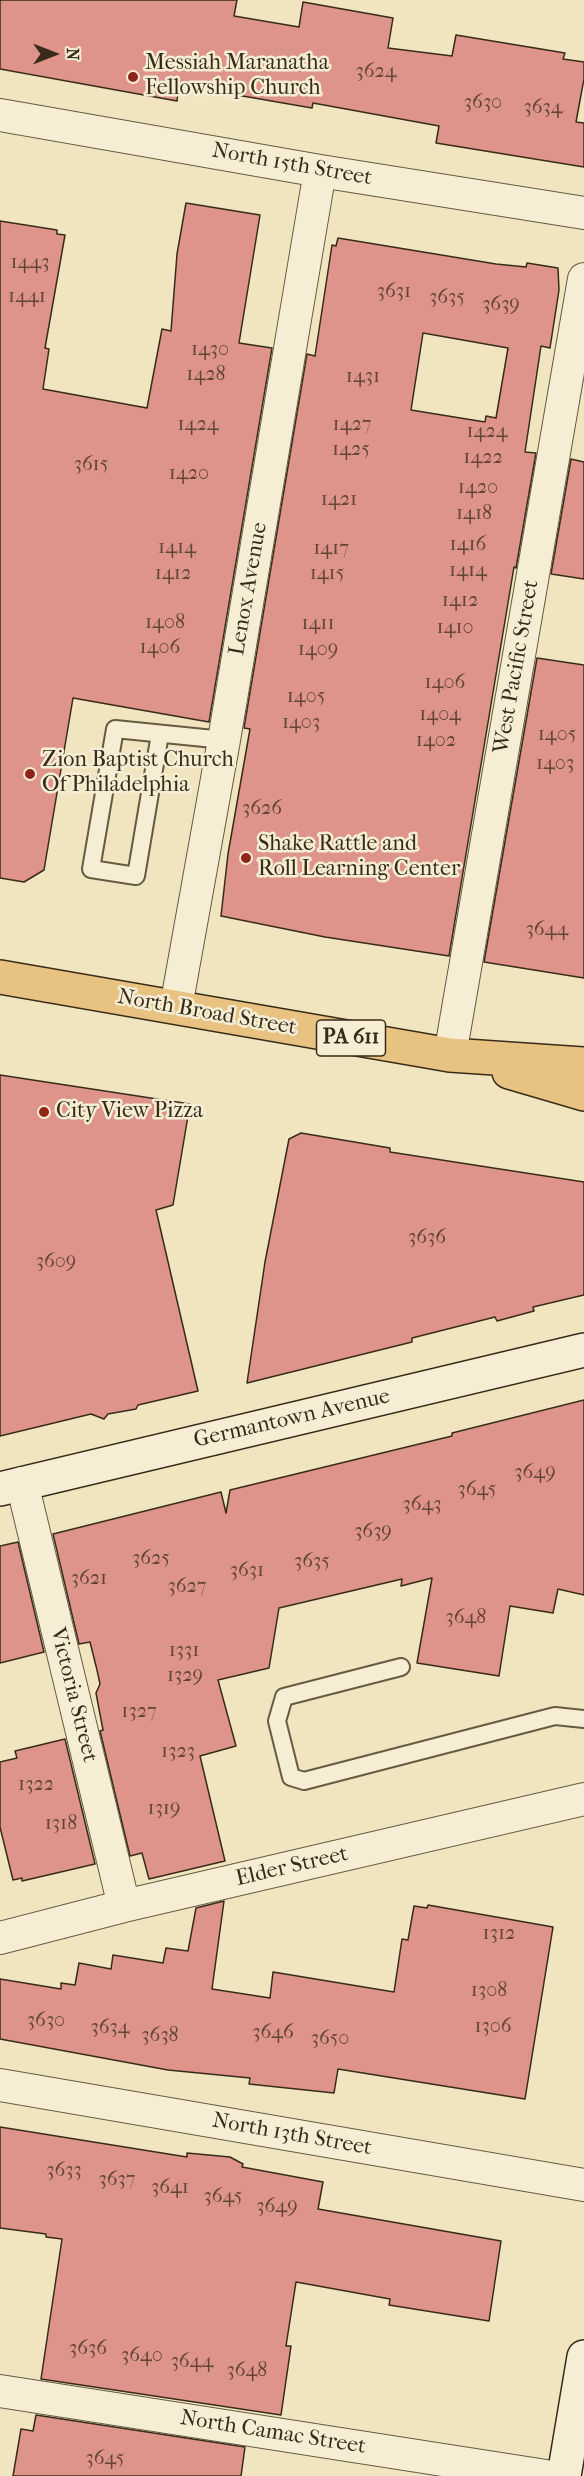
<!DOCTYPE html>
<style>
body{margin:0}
#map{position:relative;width:584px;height:2476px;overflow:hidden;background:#f0e5bf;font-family:"IM FELL French Canon",serif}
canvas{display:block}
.north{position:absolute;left:24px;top:24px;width:60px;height:60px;-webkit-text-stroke:4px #f5eed5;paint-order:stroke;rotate:90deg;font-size:16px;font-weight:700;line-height:24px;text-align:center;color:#382b1a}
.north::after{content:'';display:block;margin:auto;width:21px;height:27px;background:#382b1a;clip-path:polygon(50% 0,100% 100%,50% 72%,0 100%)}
</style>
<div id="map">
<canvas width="584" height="2476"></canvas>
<div class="north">N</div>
</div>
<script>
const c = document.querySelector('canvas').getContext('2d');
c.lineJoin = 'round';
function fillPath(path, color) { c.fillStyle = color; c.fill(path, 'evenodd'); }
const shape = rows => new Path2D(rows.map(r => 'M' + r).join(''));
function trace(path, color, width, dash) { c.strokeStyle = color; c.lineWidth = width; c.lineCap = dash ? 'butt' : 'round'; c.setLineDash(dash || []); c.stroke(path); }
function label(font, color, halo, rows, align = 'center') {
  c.font = font + ' "IM FELL French Canon",serif'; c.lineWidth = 5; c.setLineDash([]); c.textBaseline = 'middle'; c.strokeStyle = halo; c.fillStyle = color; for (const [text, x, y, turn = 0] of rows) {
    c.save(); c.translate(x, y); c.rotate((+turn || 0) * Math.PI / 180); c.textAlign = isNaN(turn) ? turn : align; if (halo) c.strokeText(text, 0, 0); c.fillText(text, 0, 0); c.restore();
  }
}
const building = shape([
 [0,0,237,0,234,16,299,27,303,2,393,18,388,48,452,56,456,35,565,53,563,59,584,62,584,79,576,122,584,123,584,167,436,143,439,126,313,103,312,108,179,85,177,101,0,69,0,0],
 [186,203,260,215,239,343,272,348,209,722,73,698,44,870,24,882,0,878,0,221,57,230,57,234,65,235,45,348,49,349,43,389,147,408,162,329,171,331,177,254,186,203],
 [338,238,496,264,526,267,527,263,558,268,559,290,550,348,541,346,525,452,536,453,516,568,514,567,449,956,325,937,221,916,228,854,250,729,244,728,307,354,315,356,332,245,336,246,338,238],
 [423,333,508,348,496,418,486,416,485,422,411,410,423,333],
 [571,459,584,462,584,579,551,574,571,459],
 [537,658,584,665,584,978,484,962,537,658],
 [0,1075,190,1104,173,1205,156,1210,198,1391,138,1405,136,1409,108,1414,104,1419,91,1414,0,1436,0,1075],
 [301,1133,390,1148,390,1152,584,1182,584,1295,533,1307,534,1311,497,1321,495,1317,412,1338,412,1342,247,1383,265,1262,289,1139,301,1133],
 [584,1400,584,1595,558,1589,553,1613,510,1606,499,1676,417,1663,432,1578,401,1586,402,1579,279,1608,269,1668,218,1680,236,1746,200,1756,225,1861,149,1879,142,1853,130,1856,100,1731,103,1730,96,1693,100,1684,97,1670,90,1642,79,1644,53,1534,221,1492,226,1513,230,1490,452,1436,452,1433,584,1400],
 [18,1542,44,1652,0,1663,0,1546,18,1542],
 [65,1739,95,1864,22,1881,22,1878,13,1880,0,1827,0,1762,17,1758,15,1751,65,1739],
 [224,1901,212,1989,270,1998,273,1972,394,1992,402,1939,408,1940,414,1906,427,1908,428,1905,553,1927,525,2099,338,2069,334,2093,249,2084,250,2078,168,2070,0,2039,0,1979,61,1989,61,1983,75,1985,79,1963,111,1969,113,1955,163,1963,166,1948,188,1951,196,1908,224,1901],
 [0,2127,187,2157,187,2153,230,2157,243,2164,242,2167,323,2182,318,2209,501,2241,489,2321,389,2305,390,2299,296,2282,286,2346,291,2346,281,2415,41,2379,62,2239,46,2237,46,2234,0,2228,0,2127],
 [36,2415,245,2447,241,2476,13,2476,21,2429,33,2431,36,2415]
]);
fillPath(building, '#de948a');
trace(building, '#382b1a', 1.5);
const lane = shape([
 [160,734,136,876,91,869,115,729,224,740],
 [401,1667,284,1697,277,1721,291,1777,304,1781,555,1716,584,1719]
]);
const street = shape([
 [0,115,320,171,584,213],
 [176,1007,224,740,320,171],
 [450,1055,584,279],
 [22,1483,124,1906],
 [0,1938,124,1906,584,1799],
 [0,2085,584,2185],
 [0,2391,546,2476]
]);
const secondary = shape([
 [0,1489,584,1350],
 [564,2476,584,2357]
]);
const primary = shape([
 [0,977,450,1055,584,1064],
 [509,1072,584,1094]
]);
trace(lane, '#665a43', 20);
trace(street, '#665a43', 34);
trace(secondary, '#382b1a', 36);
trace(primary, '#382b1a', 36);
trace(lane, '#f5eed5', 16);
trace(street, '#f5eed5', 32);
trace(secondary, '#f5eed5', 33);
trace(primary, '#e8c280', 33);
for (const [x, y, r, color] of [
 [133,77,6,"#8f2418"],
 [30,774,6,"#8f2418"],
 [246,858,6,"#8f2418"],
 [44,1112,6,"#8f2418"]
]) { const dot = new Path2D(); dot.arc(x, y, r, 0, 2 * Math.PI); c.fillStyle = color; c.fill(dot); trace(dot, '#f5eed5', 2); }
label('20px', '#624536', null, [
 ["3624",376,72],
 ["3630",483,103],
 ["3634",543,108],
 ["1443",30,263],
 ["3631",394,292],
 ["1441",27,297],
 ["3635",447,298],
 ["3639",501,305],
 ["1430",210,350],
 ["1428",206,375],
 ["1431",363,377],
 ["1424",198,425],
 ["1427",352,425],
 ["1424",487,432],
 ["1425",351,450],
 ["1422",483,458],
 ["3615",91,465],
 ["1420",189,474],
 ["1420",478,488],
 ["1421",339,500],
 ["1418",474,514],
 ["1416",468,545],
 ["1414",177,548],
 ["1417",331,549],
 ["1414",468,571],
 ["1412",173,574],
 ["1415",327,574],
 ["1412",460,601],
 ["1408",165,623],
 ["1411",318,624],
 ["1410",455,628],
 ["1406",160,648],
 ["1409",318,650],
 ["1406",445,683],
 ["1405",306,697],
 ["1404",440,715],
 ["1403",301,723],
 ["1405",557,735],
 ["1402",436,741],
 ["1403",555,764],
 ["3626",262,809],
 ["3644",547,930],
 ["3636",427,1238],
 ["3609",56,1262],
 ["3649",535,1473],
 ["3645",477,1490],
 ["3643",422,1505],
 ["3639",373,1532],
 ["3625",151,1559],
 ["3635",312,1562],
 ["3631",247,1571],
 ["3621",89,1579],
 ["3627",187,1587],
 ["3648",466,1618],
 ["1331",184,1651],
 ["1329",185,1676],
 ["1327",139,1712],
 ["1323",178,1752],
 ["1322",36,1785],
 ["1319",164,1809],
 ["1318",61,1824],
 ["1312",499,1934],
 ["1308",489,1991],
 ["3630",46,2021],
 ["1306",493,2027],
 ["3634",110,2028],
 ["3646",273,2033],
 ["3638",160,2036],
 ["3650",330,2039],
 ["3633",64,2171],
 ["3637",117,2180],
 ["3641",170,2188],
 ["3645",223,2197],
 ["3649",277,2207],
 ["3636",88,2349],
 ["3640",142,2356],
 ["3644",192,2362],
 ["3648",247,2371],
 ["3645",105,2459]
]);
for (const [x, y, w] of [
 [351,1038,69]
]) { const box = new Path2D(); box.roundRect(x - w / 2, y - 18, w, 36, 4.5); c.fillStyle = '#f5eed5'; c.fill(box); trace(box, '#382b1a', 1.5); }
label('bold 21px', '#382b1a', null, [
 ["PA 611",351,1038]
]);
label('22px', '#382b1a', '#f5eed5', [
 ["Messiah Maranatha",145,64],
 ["Fellowship Church",145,89],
 ["Zion Baptist Church",42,761],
 ["Of Philadelphia",42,786],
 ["Shake Rattle and",258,845],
 ["Roll Learning Center",258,870],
 ["City View Pizza",56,1112]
], 'left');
label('22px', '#382b1a', '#f5eed5', [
 ["North 15th Street",292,165,10],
 ["Lenox Avenue",249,589,-80],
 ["West Pacific Street",517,667,-80],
 ["North Broad Street",207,1013,10],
 ["Germantown Avenue",292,1419,-13],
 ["Victoria Street",73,1695,76],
 ["Elder Street",292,1867,-13],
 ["North 13th Street",292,2135,10],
 ["North Camac Street",273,2433,9]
]);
</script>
